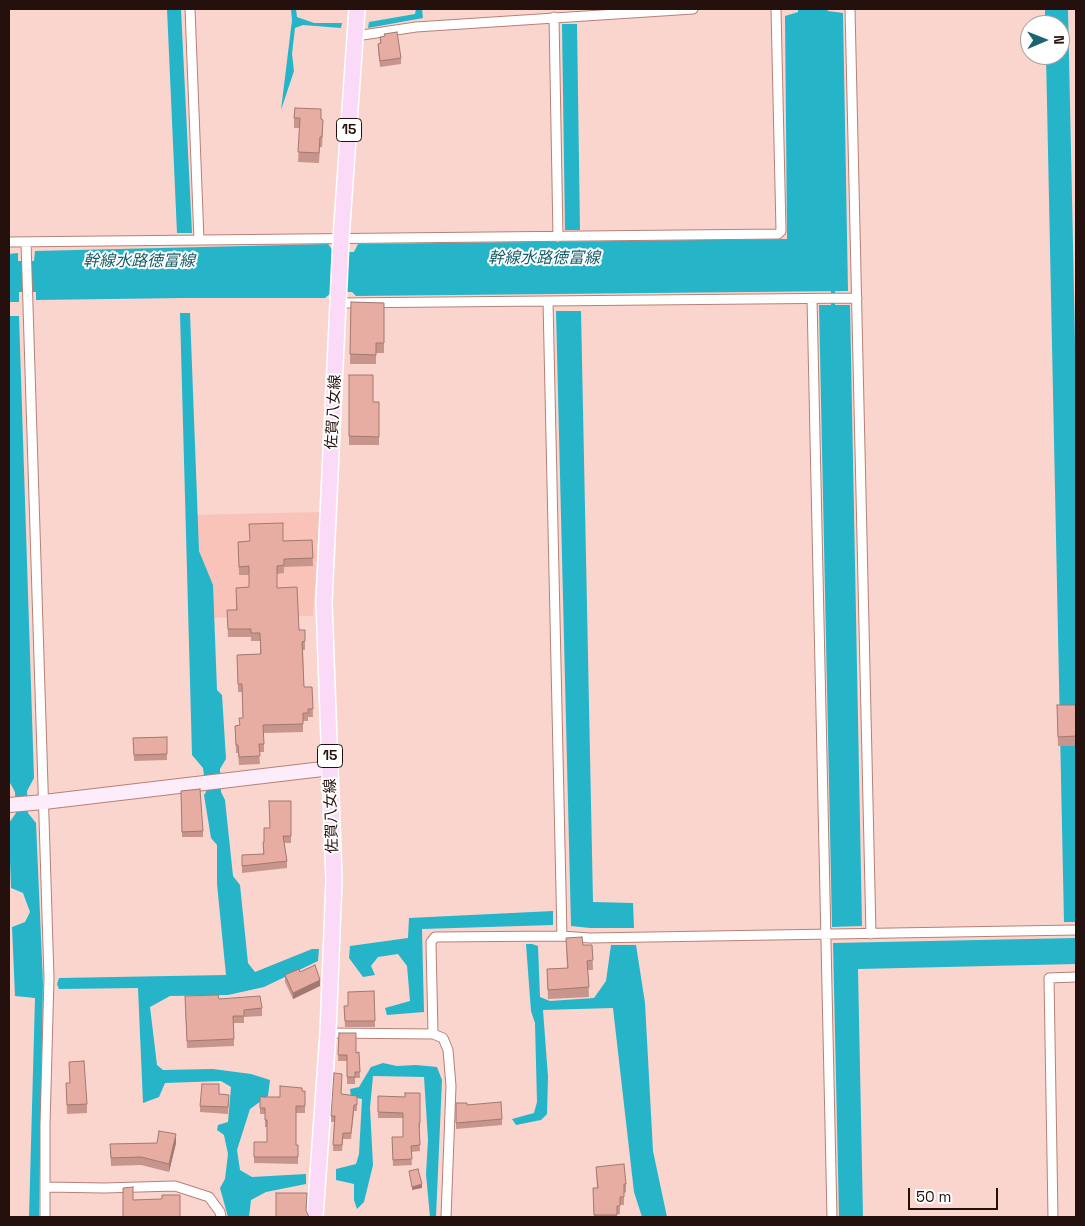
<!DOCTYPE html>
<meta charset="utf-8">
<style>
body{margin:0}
#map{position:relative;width:1085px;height:1226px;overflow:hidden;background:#f9d5cd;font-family:"Space Grotesk",sans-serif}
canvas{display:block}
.frame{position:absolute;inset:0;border:10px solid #24100c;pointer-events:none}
.north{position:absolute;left:1020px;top:15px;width:50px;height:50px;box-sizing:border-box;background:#fff;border:1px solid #a79f9e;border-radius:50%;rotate:89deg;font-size:14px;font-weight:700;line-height:20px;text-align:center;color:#24100c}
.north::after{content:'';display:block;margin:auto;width:18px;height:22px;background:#1a6571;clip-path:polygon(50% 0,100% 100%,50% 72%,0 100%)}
.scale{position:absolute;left:908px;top:1188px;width:90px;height:22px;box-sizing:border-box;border:2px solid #24100c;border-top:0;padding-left:6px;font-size:15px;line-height:18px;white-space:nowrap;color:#24100c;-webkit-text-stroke:4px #fff;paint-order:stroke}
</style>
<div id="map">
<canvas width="1085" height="1226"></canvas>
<div class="frame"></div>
<div class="north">N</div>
<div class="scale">50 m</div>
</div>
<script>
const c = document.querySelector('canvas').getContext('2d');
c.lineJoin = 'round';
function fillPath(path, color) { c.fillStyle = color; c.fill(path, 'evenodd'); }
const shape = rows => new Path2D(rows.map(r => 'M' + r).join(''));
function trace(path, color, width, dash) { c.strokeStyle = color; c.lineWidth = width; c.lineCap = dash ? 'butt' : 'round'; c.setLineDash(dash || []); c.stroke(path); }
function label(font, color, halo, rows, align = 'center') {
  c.font = font + ' "Space Grotesk","Noto Sans JP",sans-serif'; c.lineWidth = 4; c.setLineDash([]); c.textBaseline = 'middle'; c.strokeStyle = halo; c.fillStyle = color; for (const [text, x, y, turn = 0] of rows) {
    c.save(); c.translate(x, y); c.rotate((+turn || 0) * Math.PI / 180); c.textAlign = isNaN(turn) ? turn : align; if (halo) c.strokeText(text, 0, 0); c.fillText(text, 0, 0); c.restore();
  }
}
fillPath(shape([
 [320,512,313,616,196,618,191,515]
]), '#fac3b9');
fillPath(shape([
 [167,9,181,9,192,233,177,233],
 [291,9,296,9,297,17,314,23,342,23,341,28,303,25,295,28,292,54,294,71,281,110,292,20],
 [416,9,422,9,423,18,368,28,369,22,415,14],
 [798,9,827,9,828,11,843,13,848,291,356,296,352,292,332,292,325,298,184,298,36,300,36,292,19,292,19,302,9,302,9,254,18,253,18,261,34,261,35,251,328,244,334,252,354,252,358,244,787,239,785,16,798,12],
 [1045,9,1068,9,1076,388,1075,922,1064,922,1046,55,1060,55,1060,25,1045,25],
 [562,24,577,24,580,230,565,230],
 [819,305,850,305,862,926,832,927],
 [556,311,581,311,593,902,633,903,634,928,590,928,571,926],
 [180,313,190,313,199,551,213,585,217,690,222,695,226,759,220,769,221,792,225,800,233,876,240,885,248,963,255,972,312,949,319,949,318,961,264,987,228,995,170,996,150,1007,157,1065,163,1070,213,1069,251,1074,270,1080,268,1096,250,1109,237,1150,240,1170,252,1177,306,1174,306,1184,266,1192,251,1200,249,1217,228,1217,220,1188,225,1179,228,1154,224,1135,217,1130,218,1125,228,1122,231,1087,221,1081,165,1083,159,1097,143,1103,138,988,59,989,57,984,59,978,226,975,217,884,217,845,211,838,204,795,206,792,203,768,192,755],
 [9,316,19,316,34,778,27,791,28,813,36,823,43,983,39,1217,29,1217,35,998,15,996,12,927,25,922,30,912,23,893,11,888,9,832,9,823,16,813,15,792,9,781],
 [553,911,553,925,422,929,424,1012,387,1015,385,1008,410,1001,407,966,398,954,378,957,371,966,375,975,363,977,349,958,350,946,408,938,409,918],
 [1076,938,1076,964,858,969,863,1217,839,1217,833,943],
 [526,944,532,944,538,946,540,997,550,1001,594,998,606,981,611,945,636,945,645,1003,653,1151,667,1217,642,1217,634,1192,613,1008,543,1010,548,1077,547,1114,541,1120,516,1125,512,1119,534,1113,537,1102,535,1023,531,1011],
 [383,1063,397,1066,416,1065,437,1067,442,1080,436,1217,430,1217,426,1174,428,1140,424,1077,373,1076,370,1108,373,1165,364,1202,357,1209,354,1200,354,1184,336,1180,336,1169,356,1164,359,1154,362,1099,351,1097,350,1089,359,1087,371,1067]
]), '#26b4c9');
trace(shape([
 [833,286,833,309]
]), '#26b4c9', 4);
const street = shape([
 [190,9,199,240],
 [850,9,871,934],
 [554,17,558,237],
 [356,36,416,27,693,9],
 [9,242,778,234,781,231,776,9],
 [26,242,49,978,45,1125,45,1187,104,1188,175,1186,209,1197,220,1212,221,1217],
 [812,299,832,1217],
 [548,301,562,936],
 [339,303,857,298],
 [328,1033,433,1034],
 [45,1217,45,1187],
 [446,1217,451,1086,448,1050,443,1038,433,1034,431,942,435,937,562,936,590,938,1076,930],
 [1053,1217,1049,978,1076,977]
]);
const secondary = shape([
 [9,805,44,802,331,768]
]);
const primary = shape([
 [315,1217,328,1033,334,880,324,602,341,239,357,9]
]);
trace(street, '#b78076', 11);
trace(secondary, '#b78076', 16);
trace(primary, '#fff', 18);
trace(street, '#fff', 9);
trace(secondary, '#fdedfb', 14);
trace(primary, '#fbdaf7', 15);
fillPath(shape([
 [380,37,401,58,401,64,380,67,378,50,378,44,380,43],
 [294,118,321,119,323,129,322,147,320,147,319,163,298,162,300,128,294,128],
 [351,302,384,303,384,353,376,353,376,364,350,364],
 [349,375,373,402,379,402,379,445,349,445],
 [312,540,313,566,284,567,284,573,277,574,277,588,299,630,305,630,305,650,303,650,304,687,312,687,313,717,308,717,308,721,303,721,303,732,264,733,264,752,259,752,260,764,239,765,238,753,236,753,235,726,239,725,243,718,242,692,238,692,237,655,260,654,260,641,251,641,251,637,228,637,227,610,236,610,236,588,249,587,249,575,239,575,238,542],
 [1057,705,1076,705,1076,746,1058,746],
 [167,737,167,760,134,761,133,738],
 [181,791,203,831,203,837,182,837],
 [291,801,291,843,284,843,287,861,287,868,242,873,242,855,263,854,263,842,264,842,270,828],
 [566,938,583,945,592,945,593,970,588,970,589,997,548,999,547,969,567,968],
 [300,972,320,986,293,999,285,982,285,975],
 [374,991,375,1027,345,1027,344,1006,348,1006],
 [219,999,262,1008,262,1016,244,1017,244,1023,234,1023,234,1046,187,1048,185,1003],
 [339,1033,356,1053,359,1052,360,1078,355,1078,355,1084,347,1084,347,1061,338,1061],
 [69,1062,87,1104,87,1113,67,1114,66,1083,70,1083],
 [302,1091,305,1091,305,1113,296,1113,296,1145,298,1145,298,1164,254,1163,254,1142,267,1142,267,1127,265,1127,265,1114,260,1114,260,1097,280,1097],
 [420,1093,420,1128,419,1128,420,1151,411,1152,412,1165,393,1166,392,1143,403,1137,403,1118,378,1118,378,1096,405,1097],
 [219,1094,229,1101,228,1114,200,1112,200,1106],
 [342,1094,357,1096,357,1111,354,1111,351,1139,343,1139,342,1151,333,1151,334,1122,331,1122,331,1116],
 [456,1103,467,1105,502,1119,502,1125,456,1129],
 [157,1143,176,1143,169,1172,141,1165,111,1166,110,1144],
 [596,1167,626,1184,626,1192,624,1193,624,1205,620,1205,620,1214,617,1214,617,1217,594,1217,593,1188,597,1188]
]), '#c7958b');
fillPath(shape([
 [320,980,320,986,293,999,293,993],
 [176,1134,176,1143,169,1172,169,1164],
 [422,1184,422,1188,412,1190,412,1187]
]), '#a27971');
const building = shape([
 [397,32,401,58,380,61,378,44,381,43,380,37,385,36,384,34,397,32],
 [295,108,321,109,321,119,323,120,322,137,320,137,319,153,298,152,300,118,294,118,295,108],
 [351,302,384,303,384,343,376,343,376,355,350,354,351,302],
 [349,375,373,375,373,402,379,402,379,437,349,436,349,375],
 [283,523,283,541,312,540,313,558,284,559,284,565,277,566,277,588,297,587,299,630,305,630,305,641,302,642,304,687,312,687,313,709,308,709,308,713,303,713,303,724,263,725,264,744,259,744,260,756,239,757,238,745,236,745,235,726,240,725,239,718,243,718,242,684,238,684,237,655,261,654,260,633,251,633,251,629,228,629,227,610,237,610,236,588,249,587,249,566,239,567,238,542,250,541,249,524,283,523],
 [1057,705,1076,705,1076,736,1058,737,1057,705],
 [167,737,167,754,134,755,133,738,167,737],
 [200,789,203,831,182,832,181,791,200,789],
 [269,801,291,801,291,836,283,836,287,861,242,866,242,855,264,854,263,842,264,842,264,828,270,828,269,801],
 [582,937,583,945,592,945,593,960,587,961,589,987,548,990,547,969,568,968,566,938,582,937],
 [315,965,320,980,293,993,285,975,299,969,300,972,315,965],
 [374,991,375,1021,345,1021,344,1006,348,1006,348,992,374,991],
 [218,995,219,999,260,996,262,1008,244,1010,244,1016,233,1016,234,1039,187,1041,185,996,218,995],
 [339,1033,356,1033,356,1053,359,1052,360,1072,355,1072,355,1077,347,1077,347,1055,338,1055,339,1033],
 [84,1061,87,1104,67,1105,66,1083,70,1083,69,1062,84,1061],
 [334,1073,342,1074,341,1094,357,1096,357,1105,354,1105,351,1133,343,1133,342,1145,333,1145,335,1116,331,1116,334,1073],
 [202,1084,219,1084,219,1094,229,1095,228,1107,200,1106,202,1084],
 [280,1086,302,1088,302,1091,305,1091,305,1106,296,1106,296,1145,298,1145,298,1157,254,1157,254,1142,267,1142,267,1120,265,1120,265,1108,260,1108,260,1097,280,1097,280,1086],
 [405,1093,420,1093,420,1123,419,1123,420,1145,411,1146,412,1159,393,1160,392,1137,403,1137,403,1113,378,1112,378,1096,405,1097,405,1093],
 [501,1102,502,1119,456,1123,456,1103,467,1103,467,1105,501,1102],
 [159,1131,176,1134,169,1164,141,1157,111,1158,110,1144,157,1143,159,1131],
 [624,1164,626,1184,624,1184,624,1197,620,1197,620,1206,617,1206,617,1215,594,1215,593,1188,598,1188,596,1167,624,1164],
 [418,1169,422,1184,412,1187,409,1171,418,1169],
 [133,1187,133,1200,162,1199,162,1195,180,1195,180,1217,118,1217,123,1217,123,1188,133,1187],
 [276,1193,307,1193,306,1210,309,1217,276,1217,276,1193]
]);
fillPath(building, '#e7ada2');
trace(building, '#a27971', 1);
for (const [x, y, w] of [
 [349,130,25],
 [330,756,25]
]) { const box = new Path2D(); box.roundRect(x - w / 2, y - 11.5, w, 23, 4); c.fillStyle = '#fff'; c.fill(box); trace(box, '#24100c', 1); }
label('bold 14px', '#24100c', null, [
 ["15",349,130],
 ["15",330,756]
]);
label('15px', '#24100c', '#fff', [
 ["佐賀八女線",334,412,-87],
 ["佐賀八女線",332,816,-92]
]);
label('italic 16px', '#155d69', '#fff', [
 ["幹線水路徳富線",544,259],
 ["幹線水路徳富線",139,262]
]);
</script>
